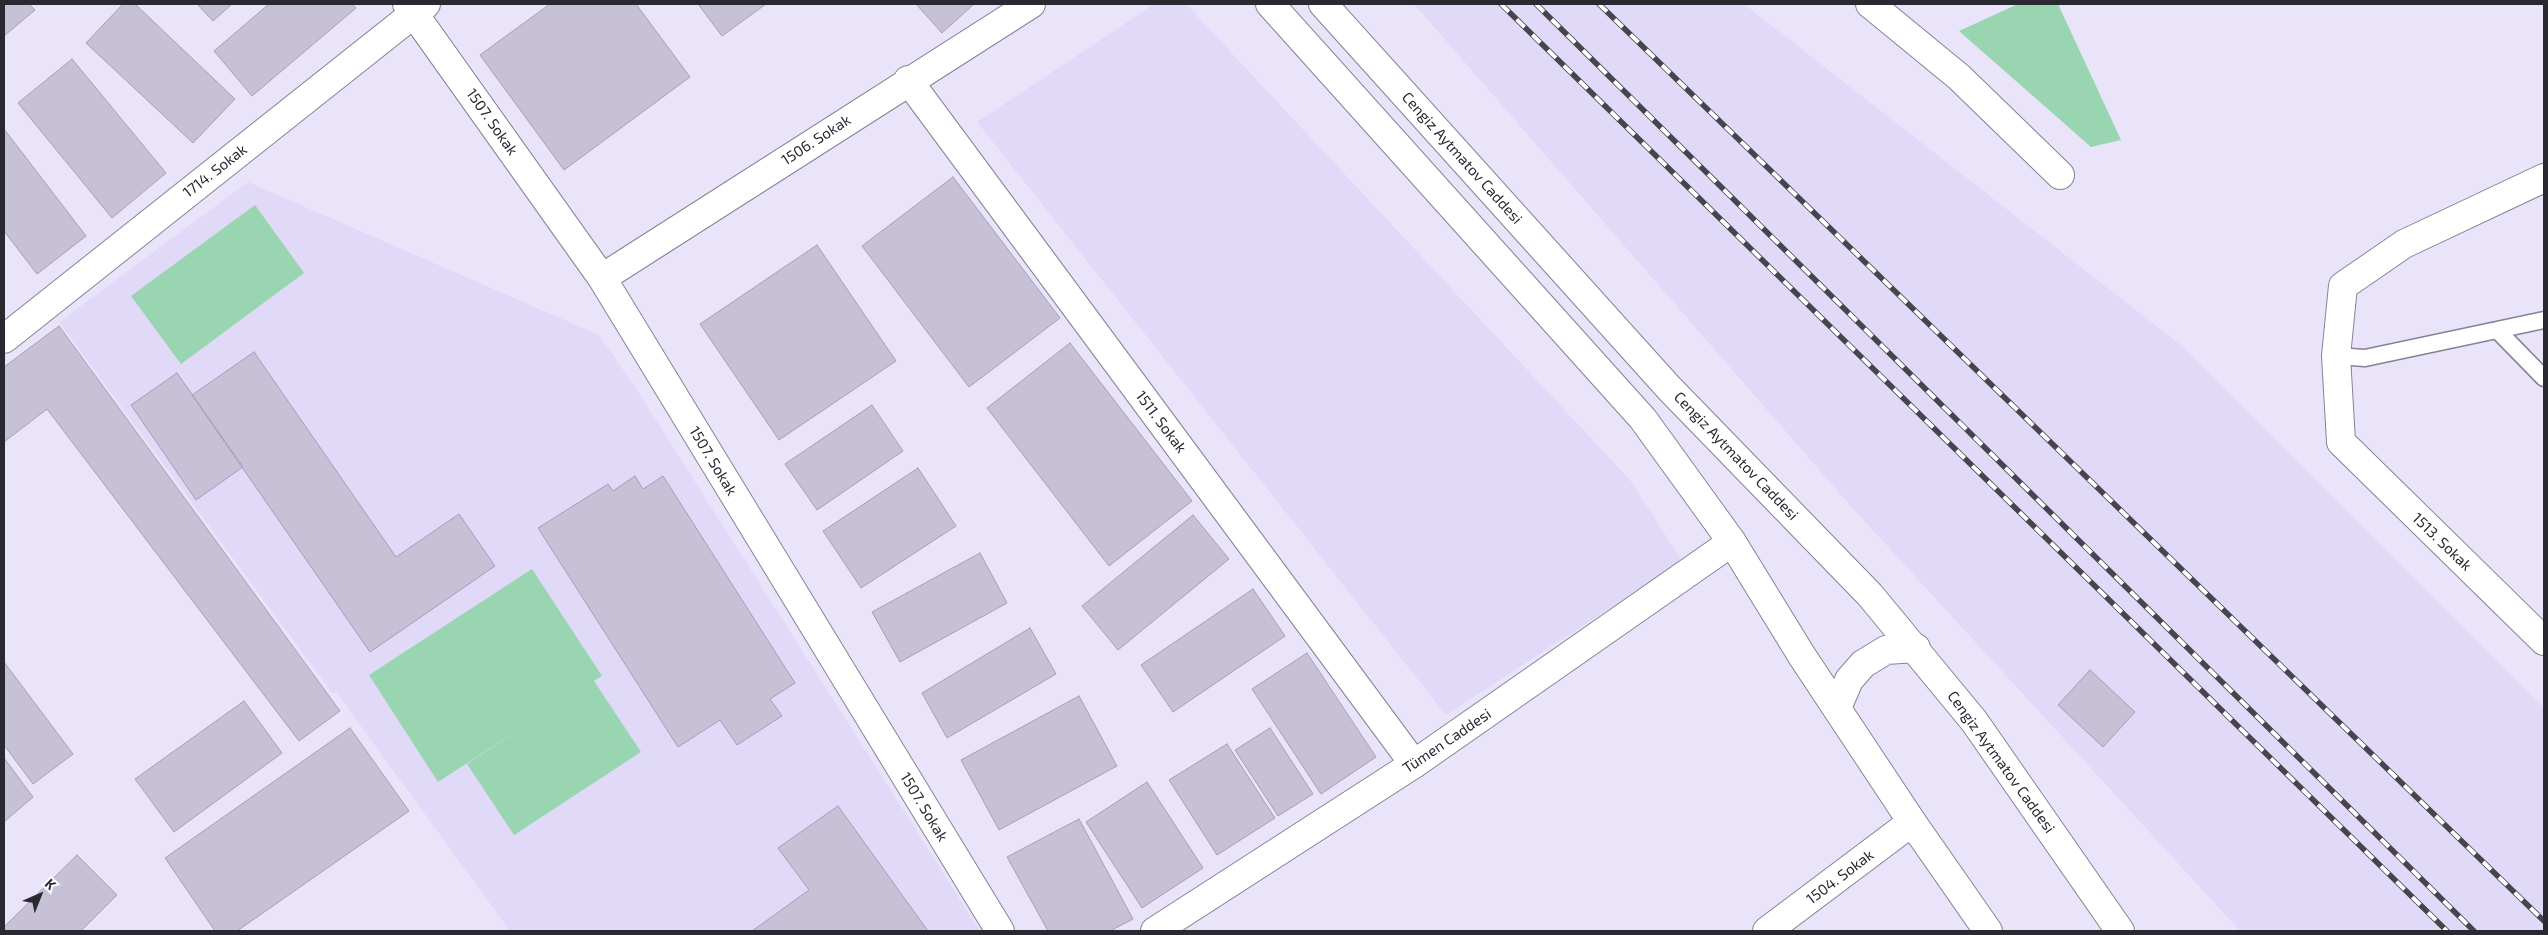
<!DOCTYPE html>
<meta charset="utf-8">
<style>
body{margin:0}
#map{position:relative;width:2548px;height:935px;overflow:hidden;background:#eae4fb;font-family:"Exo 2",sans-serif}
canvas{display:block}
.frame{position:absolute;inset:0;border:5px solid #2a2831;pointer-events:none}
.north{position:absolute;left:15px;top:870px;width:50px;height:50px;-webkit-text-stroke:4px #fff;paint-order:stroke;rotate:44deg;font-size:14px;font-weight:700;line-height:20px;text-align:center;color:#2a2831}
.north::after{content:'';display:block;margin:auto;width:18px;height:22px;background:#2a2831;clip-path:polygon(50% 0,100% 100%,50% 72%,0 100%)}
</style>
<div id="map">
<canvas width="2548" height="935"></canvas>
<div class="frame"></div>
<div class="north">K</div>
</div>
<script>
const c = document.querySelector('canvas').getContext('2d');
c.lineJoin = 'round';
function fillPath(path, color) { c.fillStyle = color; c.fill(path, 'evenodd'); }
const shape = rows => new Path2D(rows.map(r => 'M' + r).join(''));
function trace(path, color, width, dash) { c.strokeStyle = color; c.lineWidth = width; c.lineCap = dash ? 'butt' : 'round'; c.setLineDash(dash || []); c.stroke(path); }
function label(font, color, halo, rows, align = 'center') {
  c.font = font + ' "Exo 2",sans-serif'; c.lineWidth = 5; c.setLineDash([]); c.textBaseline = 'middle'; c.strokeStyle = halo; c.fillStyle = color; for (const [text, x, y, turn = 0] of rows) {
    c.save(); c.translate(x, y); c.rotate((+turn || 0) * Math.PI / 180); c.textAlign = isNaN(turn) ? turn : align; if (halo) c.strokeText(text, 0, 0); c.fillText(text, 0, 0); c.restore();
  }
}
fillPath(shape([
 [1154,4,1186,4,1630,480,1682,561,1446,715,977,122],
 [1414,4,1744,4,2182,346,2544,708,2544,931,2240,931,1848,503],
 [248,182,599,335,635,387,980,931,510,931,336,692,332,693,59,322]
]), '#e1d9f8');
fillPath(shape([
 [2018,4,2058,4,2121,140,2091,147,1959,31],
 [255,205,304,273,181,364,131,296],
 [532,569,602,676,594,681,641,752,514,835,467,764,531,722,438,782,369,675]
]), '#99d5b0');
const building = shape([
 [4,4,29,4,35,10,4,36,4,4],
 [123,4,135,4,235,99,193,143,86,43,123,4],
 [197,4,232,4,213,21,197,4],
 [269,4,352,4,356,8,252,96,214,51,269,4],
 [550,4,636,4,690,77,564,170,480,55,550,4],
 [698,4,766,4,722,36,698,4],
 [916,4,974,4,942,33,916,4],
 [72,59,166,173,112,218,18,103,72,59],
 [4,129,86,236,37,274,4,231,4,129],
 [953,177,1060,318,969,387,862,246,953,177],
 [817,245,896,361,779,440,700,324,817,245],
 [59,326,340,711,299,741,47,409,4,442,4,367,59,326],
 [1070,343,1192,501,1109,566,987,408,1070,343],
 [254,352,396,557,459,514,495,566,370,652,192,395,254,352],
 [177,373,243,467,196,500,131,405,177,373],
 [872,405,903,451,817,510,785,464,872,405],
 [918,468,956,526,861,588,823,531,918,468],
 [635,476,643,489,663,476,795,683,770,699,782,716,737,745,720,720,678,747,538,528,608,484,613,491,635,476],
 [1193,515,1229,559,1118,650,1082,606,1193,515],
 [980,553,1007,603,900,662,872,612,980,553],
 [1253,589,1285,636,1173,712,1141,665,1253,589],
 [1030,628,1056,674,947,738,922,693,1030,628],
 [1307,653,1376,757,1321,794,1252,689,1307,653],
 [4,662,73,754,33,784,4,745,4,662],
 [2090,670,2135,712,2103,747,2058,705,2090,670],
 [1079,696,1117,766,999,830,961,760,1079,696],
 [244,701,282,753,174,832,135,779,244,701],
 [350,728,409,811,237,931,215,931,165,858,350,728],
 [1270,728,1313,794,1278,816,1235,750,1270,728],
 [1227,744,1275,818,1217,855,1169,780,1227,744],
 [4,758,33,797,4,822,4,758],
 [1147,782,1203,868,1142,908,1086,822,1147,782],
 [838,806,928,931,752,931,809,890,778,848,838,806],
 [1079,819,1133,919,1110,931,1048,931,1007,857,1079,819],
 [77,855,117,895,81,931,4,931,4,927,77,855]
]);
fillPath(building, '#c7c1d8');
trace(building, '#a59fb5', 1);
const service = shape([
 [2497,330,2544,378],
 [2336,356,2365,358,2544,320]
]);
const minor = shape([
 [407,4,602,278,1000,931],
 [1870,4,1959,77,2060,175],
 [908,80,1414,764],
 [2544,178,2404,244,2343,286,2336,356,2341,442,2544,641],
 [602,278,1031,4],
 [1767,931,1912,822]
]);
const tertiary = shape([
 [4,339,426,4],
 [1155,931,1414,764,1732,542]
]);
const primary = shape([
 [1270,4,1643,419,1732,542,1802,656,1912,822,1988,931],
 [1323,4,1669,388,1870,595,1974,721,2120,931],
 [1837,708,1849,680,1863,664,1886,650,1916,648]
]);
trace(service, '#878197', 19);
trace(minor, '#878197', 30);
trace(tertiary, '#878197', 30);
trace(primary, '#878197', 30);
trace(service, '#fff', 16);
trace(minor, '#fff', 28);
trace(tertiary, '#fff', 28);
trace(primary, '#fff', 28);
const rail = shape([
 [1501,4,2447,931],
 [1536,4,2474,931],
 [1599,4,2544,921]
]);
trace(rail, '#47444f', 5.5);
trace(rail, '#fff', 4, [11]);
label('15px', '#2a2831', '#fff', [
 ["1507. Sokak",492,122,55],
 ["1506. Sokak",816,140,-33],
 ["Cengiz Aytmatov Caddesi",1462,158,48],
 ["1714. Sokak",215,171,-38],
 ["1511. Sokak",1161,422,53],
 ["Cengiz Aytmatov Caddesi",1736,456,46],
 ["1507. Sokak",713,461,59],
 ["1513. Sokak",2442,542,44],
 ["Tümen Caddesi",1447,741,-34],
 ["Cengiz Aytmatov Caddesi",2001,762,54],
 ["1507. Sokak",924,807,59],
 ["1504. Sokak",1840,877,-37]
]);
</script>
